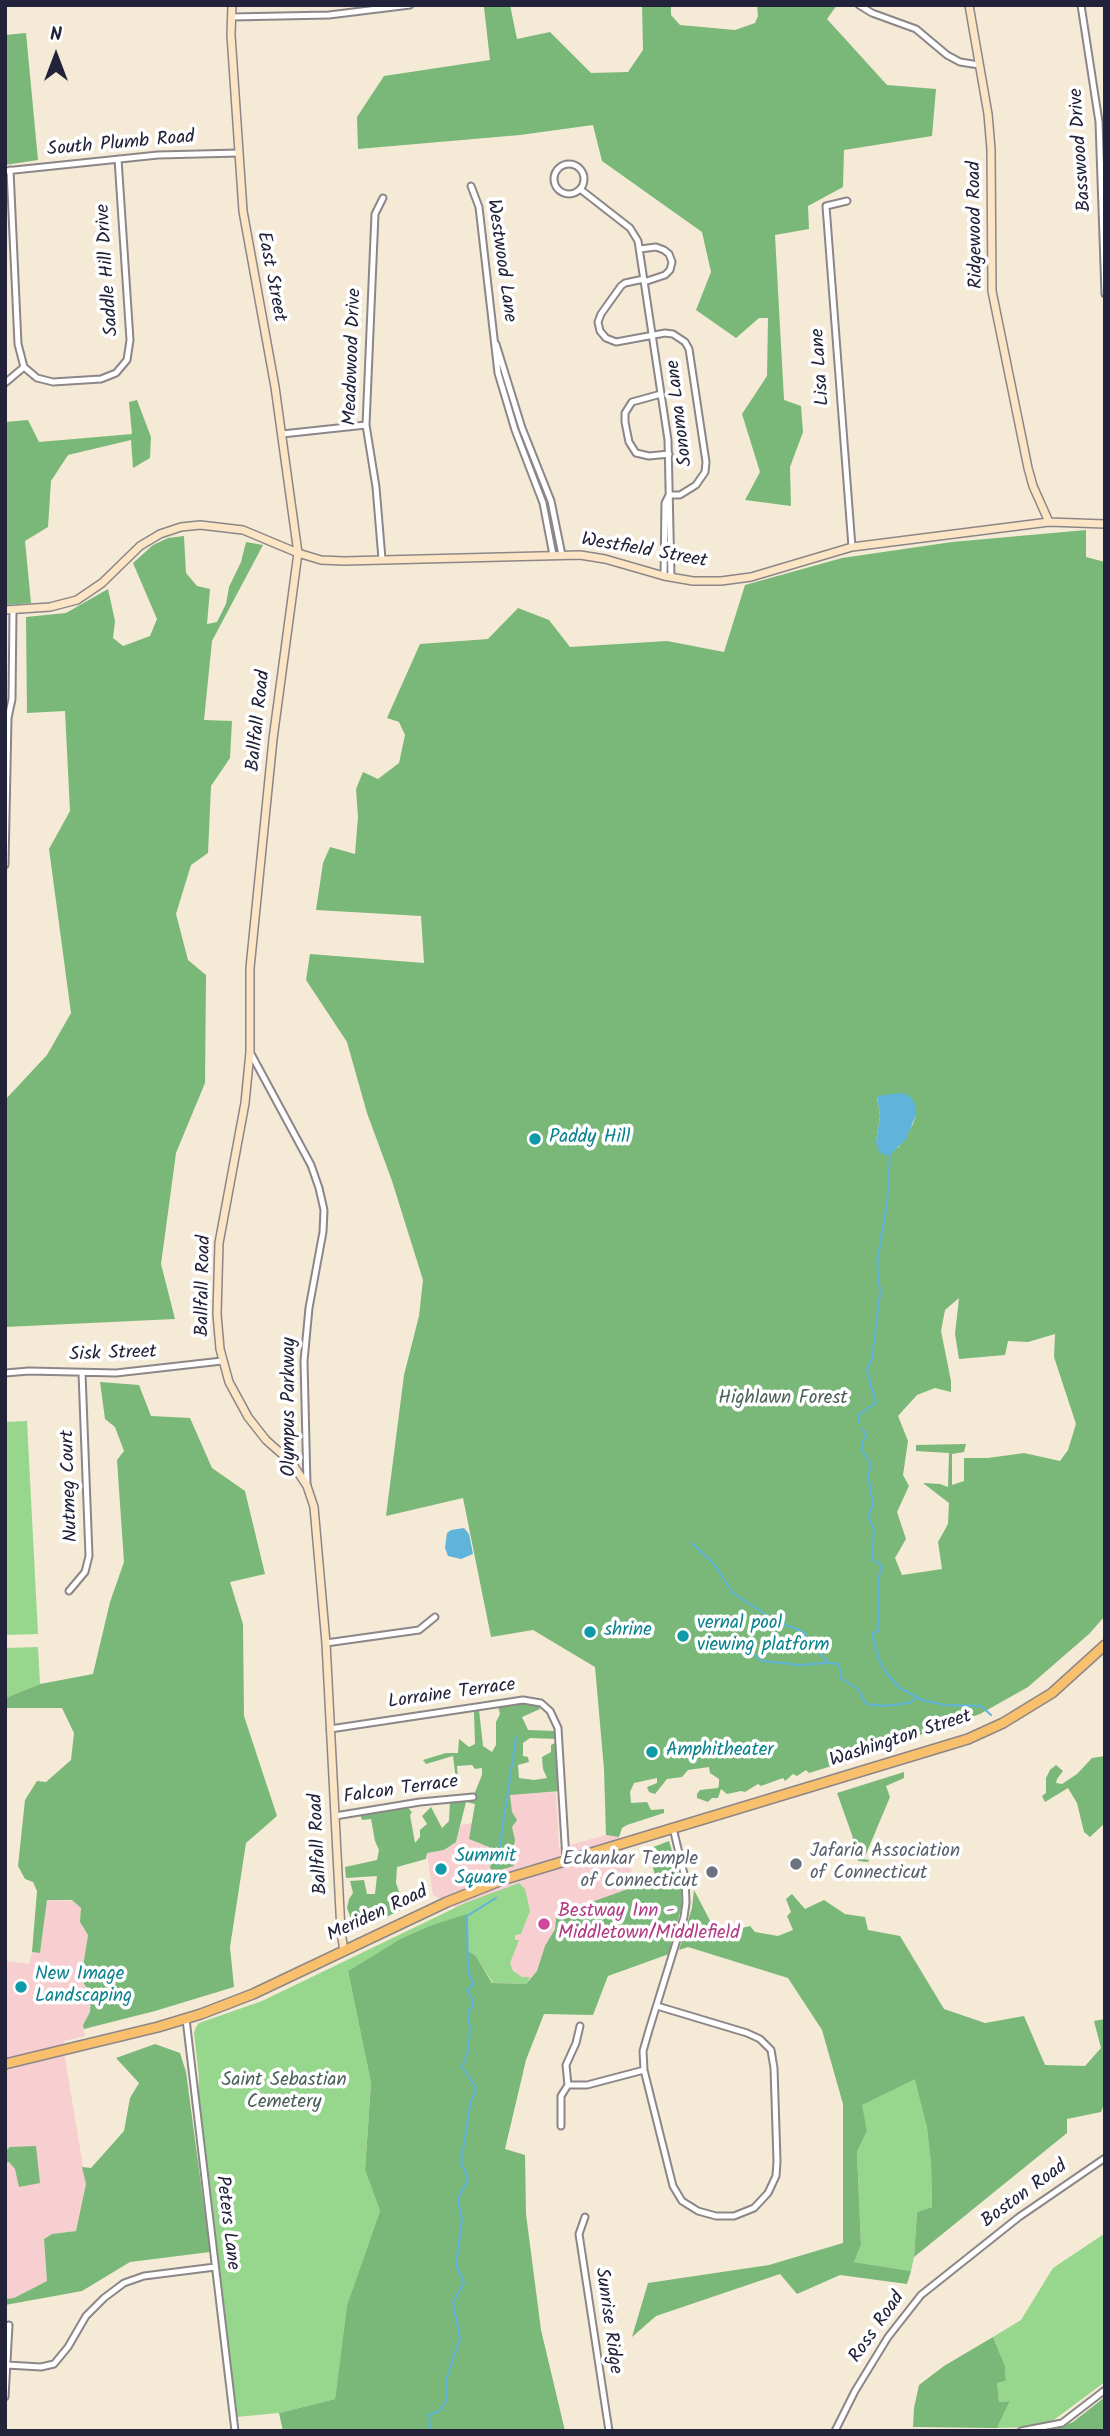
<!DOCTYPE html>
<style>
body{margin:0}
#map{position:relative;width:1110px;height:2436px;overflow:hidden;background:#f5ead6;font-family:Kalam,sans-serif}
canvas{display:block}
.frame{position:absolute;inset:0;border:7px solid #22223b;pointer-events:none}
.north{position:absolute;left:21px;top:21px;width:70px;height:70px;-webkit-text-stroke:5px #fff;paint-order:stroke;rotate:0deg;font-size:19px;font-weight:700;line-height:28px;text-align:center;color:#22223b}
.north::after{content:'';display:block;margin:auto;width:24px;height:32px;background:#22223b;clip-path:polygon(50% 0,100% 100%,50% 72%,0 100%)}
</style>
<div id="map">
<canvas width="1110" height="2436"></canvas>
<div class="frame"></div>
<div class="north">N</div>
</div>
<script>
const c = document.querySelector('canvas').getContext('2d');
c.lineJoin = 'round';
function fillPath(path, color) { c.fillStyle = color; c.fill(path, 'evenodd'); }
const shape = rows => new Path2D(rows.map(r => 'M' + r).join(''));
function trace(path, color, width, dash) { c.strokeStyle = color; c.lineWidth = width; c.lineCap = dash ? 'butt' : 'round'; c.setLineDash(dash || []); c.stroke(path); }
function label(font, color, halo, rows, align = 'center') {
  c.font = font + ' Kalam,sans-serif'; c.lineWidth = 7; c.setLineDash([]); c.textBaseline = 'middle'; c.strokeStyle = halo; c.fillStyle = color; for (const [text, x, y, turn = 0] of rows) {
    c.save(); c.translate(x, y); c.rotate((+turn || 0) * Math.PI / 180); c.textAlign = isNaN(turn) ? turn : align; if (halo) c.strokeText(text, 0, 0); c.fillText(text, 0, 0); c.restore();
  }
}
fillPath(shape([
 [556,1792,559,1848,606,1835,619,1837,637,1886,566,1911,562,1908,537,1971,526,1984,493,1983,476,1956,467,1950,467,1914,433,1895,427,1853,444,1850,456,1842,461,1825,473,1823,470,1839,489,1847,494,1856,490,1867,513,1865,511,1858,515,1840,512,1834,510,1794],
 [47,1900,74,1901,81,1908,80,1922,88,1935,83,1967,91,1993,90,2012,83,2025,85,2036,64,2041,65,2058,86,2184,76,2231,52,2234,44,2240,47,2281,14,2298,5,2299,5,2163,9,2162,15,2169,10,2147,5,2151,5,1961,29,1964,32,1952,40,1953]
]), '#f7cfd0');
fillPath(shape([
 [27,1421,38,1634,5,1635,5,1422],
 [38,1647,40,1684,5,1698,5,1648],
 [519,1883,525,1889,530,1911,521,1934,515,1935,515,1940,519,1940,510,1963,513,1971,522,1977,530,1977,526,1984,493,1983,476,1956,467,1950,467,1915,429,1926,400,1939,348,1971,371,2083,365,2170,380,2211,347,2305,335,2399,279,2413,236,2417,198,2097,199,2078,194,2033,196,2027,199,2023,262,2001,465,1903],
 [916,2078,927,2128,931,2164,932,2207,917,2212,914,2257,911,2271,854,2262,861,2245,857,2152,867,2131,861,2105],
 [1104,2234,1105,2382,1051,2422,1034,2427,997,2428,1010,2401,999,2402,997,2383,1006,2381,1005,2366,993,2337,1021,2320,1053,2268]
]), '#97d78d');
fillPath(shape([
 [493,5,510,5,517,39,550,32,591,73,628,72,643,50,642,5,671,5,671,15,680,25,735,30,755,23,758,16,757,5,837,5,827,19,887,85,936,89,932,136,844,150,843,187,808,206,809,229,775,235,784,400,801,406,803,432,790,467,791,506,745,500,760,472,742,414,767,376,768,318,759,318,736,338,696,310,711,272,702,232,602,161,593,125,520,135,358,149,357,117,384,76,490,60,484,7],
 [26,33,38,160,5,165,5,35],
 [137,400,151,437,150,458,133,468,131,440,68,455,51,481,48,527,25,541,31,603,5,605,5,422,28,420,39,442,132,434,129,402],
 [1086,530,1086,557,1105,562,1105,1616,1089,1634,1028,1687,980,1714,880,1749,877,1744,871,1746,871,1754,841,1765,838,1764,809,1773,806,1770,797,1776,793,1774,785,1781,783,1778,761,1786,758,1784,745,1792,741,1791,727,1794,721,1789,718,1798,712,1798,708,1802,697,1798,697,1794,700,1790,718,1788,719,1784,719,1779,710,1773,709,1767,688,1770,682,1777,667,1779,655,1794,649,1792,647,1787,657,1783,657,1778,634,1783,630,1792,631,1803,647,1802,651,1810,664,1809,664,1813,627,1825,622,1828,619,1837,606,1835,604,1769,595,1667,533,1630,491,1637,463,1498,386,1516,404,1375,419,1316,423,1280,392,1181,367,1113,347,1042,306,980,310,954,424,963,421,916,316,910,323,863,330,847,355,854,358,817,356,789,363,772,378,779,399,763,405,735,399,722,387,718,420,644,488,639,518,608,549,620,570,647,667,641,724,652,745,585,842,558,952,542],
 [889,1095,916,1115,913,1124,898,1148,876,1142,880,1116,877,1097],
 [959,1298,955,1334,959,1359,1005,1355,1008,1341,1028,1342,1055,1334,1054,1357,1076,1424,1068,1450,1060,1461,1024,1453,988,1458,964,1458,964,1481,952,1485,952,1454,964,1452,966,1444,916,1445,916,1451,949,1453,948,1487,940,1484,923,1483,949,1503,948,1524,938,1542,942,1569,902,1575,895,1558,906,1539,897,1512,909,1486,903,1475,908,1441,898,1416,917,1395,935,1388,951,1392,951,1381,941,1331,945,1310],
 [184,536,186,573,197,586,210,589,207,624,217,622,226,604,229,587,241,562,246,542,263,545,212,641,204,720,232,721,230,758,211,786,208,853,191,865,176,914,188,960,206,975,205,1083,176,1153,161,1264,175,1319,5,1327,5,1100,47,1055,71,1013,49,849,70,811,65,711,27,713,26,617,66,613,108,589,115,621,113,638,123,646,150,636,157,619,133,563,153,545,168,538],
 [100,1382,139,1385,151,1416,190,1418,212,1468,245,1491,265,1574,230,1582,243,1624,244,1716,277,1816,246,1843,230,1947,234,1987,155,2011,84,2029,83,2025,90,2012,91,1993,84,1984,83,1967,88,1935,80,1922,81,1908,72,1900,47,1900,40,1953,32,1952,37,1891,33,1882,25,1879,18,1866,25,1800,37,1781,46,1782,71,1760,74,1733,62,1708,5,1708,5,1698,40,1684,93,1674,110,1602,124,1562,117,1460,124,1451,115,1427,105,1419],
 [526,1703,537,1704,540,1709,522,1717,528,1730,556,1731,557,1739,530,1738,523,1743,523,1756,528,1757,529,1762,518,1765,519,1778,534,1780,547,1778,543,1769,542,1757,551,1752,551,1745,558,1741,561,1791,510,1795,512,1812,517,1820,512,1827,515,1840,511,1858,514,1866,493,1872,490,1867,493,1856,489,1847,469,1839,475,1804,466,1802,456,1842,444,1850,427,1853,426,1859,397,1867,396,1883,405,1908,361,1929,354,1927,347,1908,349,1899,353,1893,350,1881,364,1880,367,1894,375,1894,377,1876,346,1878,345,1867,377,1860,379,1850,375,1841,371,1819,362,1820,360,1814,406,1806,412,1812,410,1815,415,1843,420,1837,420,1830,427,1824,422,1816,431,1807,442,1828,449,1821,450,1801,473,1797,482,1775,482,1768,475,1769,472,1765,457,1766,458,1780,456,1780,453,1756,426,1764,423,1760,446,1753,458,1753,459,1739,469,1747,475,1744,474,1712,479,1710,483,1746,492,1752,496,1745,496,1722,500,1714,498,1706],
 [1105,1756,1105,1823,1090,1837,1084,1832,1077,1803,1068,1788,1045,1802,1042,1796,1046,1793,1046,1778,1050,1770,1056,1765,1063,1771,1057,1779,1056,1783,1062,1784,1077,1774,1092,1758],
 [904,1772,904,1778,886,1786,890,1797,864,1859,869,1860,868,1862,858,1861,852,1835,837,1793],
 [669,1841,680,1877,682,1905,669,1954,608,1976,593,2015,544,2014,526,2060,505,2149,525,2155,526,2214,541,2330,565,2431,283,2431,279,2413,335,2399,347,2305,380,2211,365,2170,371,2083,348,1971,400,1939,429,1926,467,1914,467,1950,476,1956,492,1983,526,1984,537,1971,545,1946,555,1929,557,1911,562,1908,566,1911,656,1879,648,1849],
 [694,1890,717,1934,750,1926,755,1932,778,1936,793,1930,787,1916,791,1912,786,1899,792,1894,805,1909,824,1900,845,1914,865,1917,868,1930,900,1936,944,2009,985,2023,1024,2016,1045,2065,1085,2066,1101,2048,1094,2021,1105,2019,1105,2101,1101,2112,1067,2119,1067,2133,914,2257,917,2212,932,2207,931,2164,927,2128,915,2079,862,2105,867,2131,857,2152,861,2245,854,2262,911,2271,907,2284,840,2275,797,2294,780,2274,656,2316,632,2337,648,2283,769,2265,843,2243,843,2104,822,2030,788,1978,688,1947,679,1950,692,1908],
 [155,2044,180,2053,186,2072,210,2252,130,2262,82,2291,5,2305,5,2299,14,2298,47,2281,44,2239,52,2234,76,2231,86,2184,82,2167,91,2168,124,2131,130,2098,139,2083,116,2058],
 [36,2146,40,2183,19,2187,15,2169,9,2162,5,2163,5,2151,10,2147],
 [993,2337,1005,2366,1006,2381,997,2383,999,2402,1010,2401,997,2428,913,2427,914,2408,919,2385,944,2366],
 [1105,2397,1105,2431,1051,2431,1073,2422]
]), '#79b878');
fillPath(shape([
 [900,1093,906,1094,912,1099,916,1107,916,1115,906,1139,890,1155,885,1155,879,1152,876,1142,880,1116,877,1096],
 [464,1528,469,1534,473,1554,461,1559,448,1556,445,1548,447,1533,451,1530]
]), '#60b4dc');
trace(shape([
 [859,1423,858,1415,876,1403,867,1370,872,1358,880,1293,877,1263,887,1203,890,1155],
 [862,1428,867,1436,862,1442,863,1452,871,1465,868,1475,873,1504,868,1515,874,1530,872,1559,881,1565,878,1583,878,1631,872,1634,880,1662,887,1674,900,1688,922,1700,945,1705,981,1706,991,1715],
 [692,1543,713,1563,733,1593,774,1620,803,1632,828,1663,839,1664,841,1678,858,1689,866,1704,884,1706,909,1703,917,1698],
 [735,1641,763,1661,800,1665,826,1663],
 [497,1865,516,1737],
 [430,2431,429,2415,439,2411,447,2400,447,2377,460,2338,453,2302,464,2283,456,2265,462,2220,458,2199,468,2179,461,2162,470,2106,476,2088,462,2067,468,2052,470,2030,468,2011,473,2007,472,1998,467,1990,474,1984,468,1972,467,1916,496,1898]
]), '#60b4dc', 2);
const minor = shape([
 [859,5,872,13,916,29,947,55,960,62,979,65],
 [1081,5,1099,122,1105,294],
 [232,17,329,15,410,5],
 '554 179a15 15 0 1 1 30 0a15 15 0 1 1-30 0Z',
 [10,170,18,344,24,367,37,378,53,382,101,379,116,373,127,360,130,340,118,159],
 [5,171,158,155,239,153],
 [471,186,479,207,498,373,515,430,543,503,553,555],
 [580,189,630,228,638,241,668,440,671,577],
 [847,201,826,206,852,547],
 [640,249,656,247,664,250,669,254,672,262,670,270,665,275,644,282],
 [644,279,625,283,621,286,601,314,598,322,600,331,606,338,616,342,665,333,673,334,685,342,689,349,706,462,705,472,696,485,680,495,669,495],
 [496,344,522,428,551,501,562,555],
 [5,383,24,367],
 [661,394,632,402,625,413,625,422,629,442,636,453,649,456,669,454],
 [282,434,366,425],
 [382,559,376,487,366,425,375,214,383,198],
 [664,576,665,503,669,495],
 [5,865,8,718,12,699,13,610],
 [250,1052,311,1165,319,1188,324,1210,323,1232,309,1308,304,1361,307,1485],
 [5,1373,29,1371,116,1373,222,1361],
 [69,1591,85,1572,89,1556,82,1373],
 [326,1643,419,1630,435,1617],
 [330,1729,523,1700,541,1703,550,1711,558,1728,566,1860],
 [335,1816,420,1802,473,1797],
 [657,2006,747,2033,760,2039,771,2050,774,2068,777,2161,776,2176,768,2193,754,2208,734,2216,716,2216,698,2211,682,2201,673,2186,644,2070,643,2051,649,2030,684,1917,686,1903,685,1878,673,1828],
 [186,2019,235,2431],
 [568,2085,587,2085,644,2070],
 [561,2126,561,2096,568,2085,566,2065,576,2043,580,2026],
 [585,2217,579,2234,609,2431],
 [7,2365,41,2367,54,2364,68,2347,86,2316,104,2298,124,2283,144,2276,215,2267],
 [5,2397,9,2325],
 [835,2431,855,2391,888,2337,921,2295,1019,2217,1105,2158],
 [1021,2431,1062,2423,1105,2390]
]);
const secondary = shape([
 [232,5,231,35,243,211,275,387,298,553,273,739,250,968,250,1052,245,1103,219,1243,217,1314,220,1349,229,1382,248,1417,266,1440,292,1463,307,1486,314,1507,326,1643,341,1931,344,1951],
 [969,5,988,114,991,149,992,291,1028,468,1033,486,1049,522],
 [5,610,50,607,77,600,102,583,140,546,160,534,181,527,200,525,243,530,298,553,321,560,344,561,580,555,605,559,664,576,693,581,721,581,751,577,852,547,1049,522,1105,524]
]);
const trunk = shape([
 [5,2064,158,2027,201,2014,253,1994,447,1902,502,1880,968,1739,1003,1723,1052,1693,1105,1645]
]);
trace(minor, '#8c8688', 9);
trace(secondary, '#8c8688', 10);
trace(trunk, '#8c8688', 12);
trace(minor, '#fff', 5);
trace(secondary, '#fce5c4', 7);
trace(trunk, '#f8bf6c', 9);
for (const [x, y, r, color] of [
 [535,1139,7,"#0f9aa8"],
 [590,1632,7,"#0f9aa8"],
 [683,1636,7,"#0f9aa8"],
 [652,1752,7,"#0f9aa8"],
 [796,1864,7,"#6b7280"],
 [441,1869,7,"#0f9aa8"],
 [712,1872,7,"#6b7280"],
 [544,1924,7,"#d1479c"],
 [21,1987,7,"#0f9aa8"]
]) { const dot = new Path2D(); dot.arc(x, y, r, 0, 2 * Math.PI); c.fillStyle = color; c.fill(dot); trace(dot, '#fff', 2.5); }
label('19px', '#22223b', '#fff', [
 ["South Plumb Road",121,145,-5],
 ["Basswood Drive",1082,150,-94],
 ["Ridgewood Road",977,225,-91],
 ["Westwood Lane",500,261,82],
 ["Saddle Hill Drive",109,270,-94],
 ["East Street",270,277,79],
 ["Meadowood Drive",354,357,-88],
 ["Lisa Lane",822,367,-94],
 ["Sonoma Lane",681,413,-97],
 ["Westfield Street",644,552,10],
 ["Ballfall Road",260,721,-84],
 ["Ballfall Road",205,1286,-89],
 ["Sisk Street",113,1355,-2],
 ["Olympus Parkway",291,1407,-90],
 ["Nutmeg Court",71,1486,-92],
 ["Lorraine Terrace",452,1695,-8],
 ["Washington Street",901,1740,-18],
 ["Falcon Terrace",401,1791,-8],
 ["Ballfall Road",320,1844,-93],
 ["Meriden Road",378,1915,-25],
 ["Boston Road",1025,2195,-36],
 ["Peters Lane",226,2223,83],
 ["Sunrise Ridge",607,2321,82],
 ["Ross Road",878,2328,-55]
]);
label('19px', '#0d838f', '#fff', [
 ["Paddy Hill",549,1139],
 ["vernal pool",697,1625],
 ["viewing platform",697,1647],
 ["shrine",604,1632],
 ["Amphitheater",666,1752],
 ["Summit",455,1858],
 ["Square",455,1880],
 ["New Image",35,1976],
 ["Landscaping",35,1998]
], 'left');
label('19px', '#4b6158', '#fff', [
 ["Highlawn Forest",783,1400],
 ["Saint Sebastian",284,2082],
 ["Cemetery",284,2104]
]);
label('19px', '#5b616d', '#fff', [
 ["Jafaria Association",810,1853],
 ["of Connecticut",810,1875],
 ["Eckankar Temple",698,1861,"right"],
 ["of Connecticut",698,1883,"right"]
], 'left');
label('19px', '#b23c85', '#fff', [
 ["Bestway Inn -",558,1913],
 ["Middletown/Middlefield",558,1935]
], 'left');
</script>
